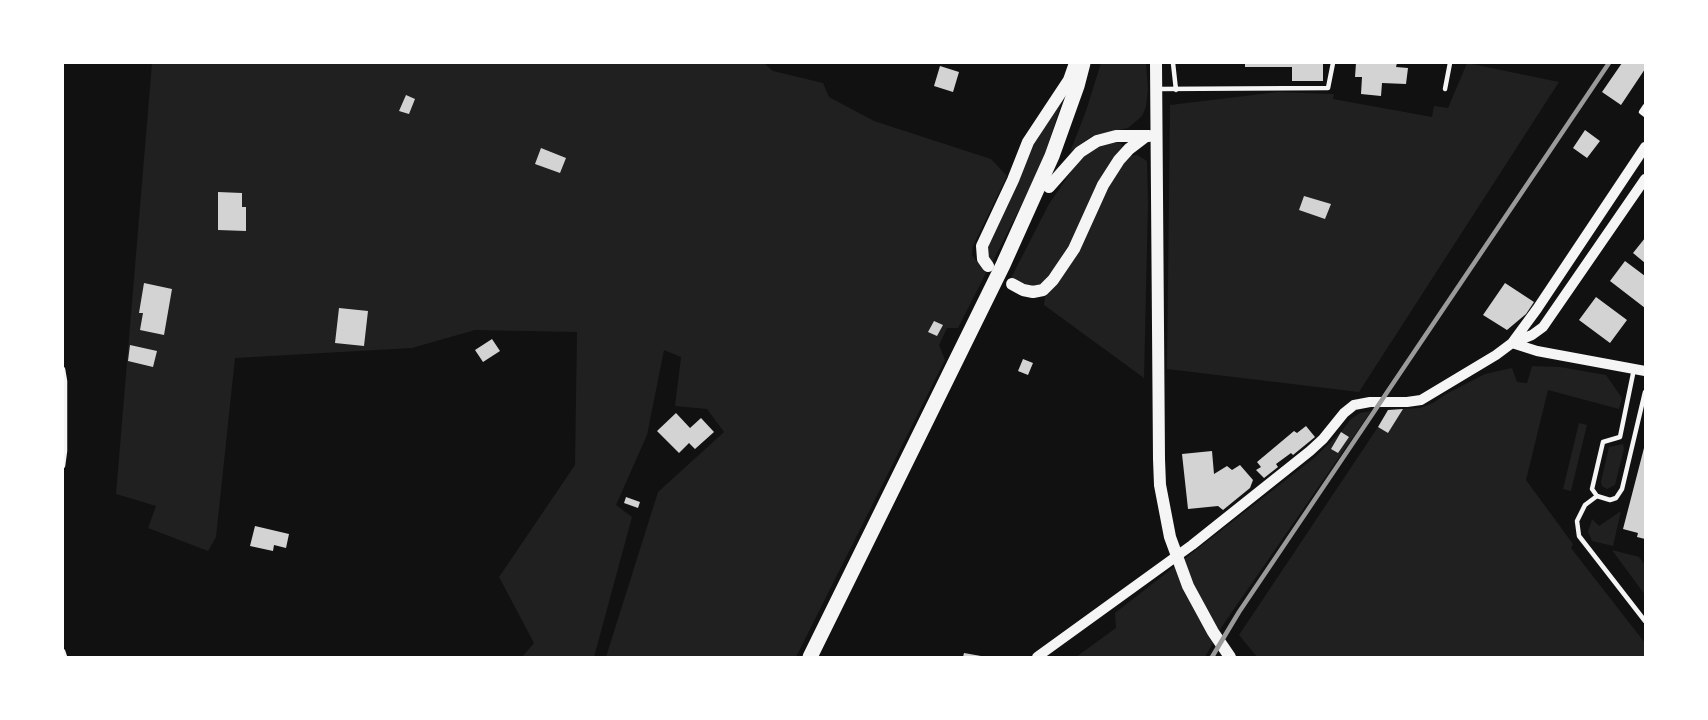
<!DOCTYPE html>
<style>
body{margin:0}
#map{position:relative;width:1708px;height:720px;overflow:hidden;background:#111;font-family:"Space Grotesk",sans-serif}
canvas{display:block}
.frame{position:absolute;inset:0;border:64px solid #fff;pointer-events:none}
</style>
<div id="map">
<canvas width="1708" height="720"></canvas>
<div class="frame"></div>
</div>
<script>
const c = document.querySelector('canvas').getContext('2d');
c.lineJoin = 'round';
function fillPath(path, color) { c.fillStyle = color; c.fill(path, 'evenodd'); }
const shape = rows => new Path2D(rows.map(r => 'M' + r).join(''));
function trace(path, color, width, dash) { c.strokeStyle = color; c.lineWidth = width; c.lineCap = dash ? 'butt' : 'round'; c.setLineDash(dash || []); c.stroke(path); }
fillPath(shape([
 [152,63,764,63,773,71,823,83,829,97,874,121,991,159,1007,176,973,246,972,255,986,273,958,328,947,328,939,345,945,360,796,657,606,657,658,492,724,432,707,409,675,406,681,357,664,350,647,435,616,505,632,517,594,657,522,657,534,643,499,577,575,465,577,332,475,330,412,348,235,358,216,537,208,551,148,528,156,506,116,494],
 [1101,63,1146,63,1148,89,1146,107,1142,116,1128,128,1092,136,1070,152,1086,111],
 [1467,63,1559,82,1359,392,1167,369,1170,105,1278,92,1334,94,1333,99,1432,117,1434,106,1448,108],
 [1063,98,1041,166,992,263,988,257,989,242,1033,142],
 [1115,142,1122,144,1122,147,1115,157,1065,255,1044,281,1035,287,1018,283,1011,278,1049,204,1075,166,1087,153,1098,145],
 [1137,155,1147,161,1148,203,1144,378,1044,305,1045,297,1073,261,1113,176,1130,156],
 [1532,366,1560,367,1606,375,1622,398,1619,409,1548,390,1526,480,1573,544,1571,548,1645,643,1645,657,1257,657,1239,635,1378,427,1388,433,1403,409,1420,408,1433,403,1446,394,1485,374,1512,368,1517,382,1527,383],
 [1371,411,1223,625,1205,657,1076,657,1116,628,1115,613,1314,458,1341,432,1351,419,1360,413],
 [1579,423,1587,425,1571,491,1563,489],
 [1623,444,1624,449,1615,485,1607,489,1602,486,1601,482,1609,447],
 [1621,511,1613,546,1592,541,1588,532,1592,519,1599,526],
 [1612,550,1639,557,1645,565,1645,595]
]), '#202020');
fillPath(shape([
 [1245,63,1323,63,1323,81,1292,81,1292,67,1245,67],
 [1356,63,1397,63,1396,67,1408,68,1406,84,1382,83,1381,96,1361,94,1362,77,1355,77],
 [1622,63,1645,63,1645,69,1621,105,1602,92],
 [940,66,959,72,953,92,934,86],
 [406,95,415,99,409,114,399,111],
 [1585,130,1600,141,1587,158,1573,148],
 [541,148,566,158,560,173,535,164],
 [218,192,242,193,242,207,246,207,246,231,218,230],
 [1304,196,1331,204,1325,219,1299,210],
 [1645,238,1645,263,1633,253],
 [1625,261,1645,276,1645,308,1610,281],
 [144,283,172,289,164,335,140,330,143,313,139,313],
 [1505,283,1534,302,1526,314,1507,330,1483,315],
 [1596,297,1627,320,1610,343,1579,320],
 [339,308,368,311,364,346,335,343],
 [934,321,943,325,937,336,928,332],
 [492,339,500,351,483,362,475,350],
 [130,345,157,351,153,367,128,361],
 [1023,359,1033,363,1028,375,1018,371],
 [1403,409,1388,433,1378,427,1388,410],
 [676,413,690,428,701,418,714,432,695,449,689,443,679,453,657,431],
 [1306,426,1315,437,1293,455,1291,453,1276,464,1278,467,1264,478,1256,470,1261,467,1257,462,1294,431,1297,433],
 [1341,432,1349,437,1338,453,1331,449],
 [1644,448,1645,448,1645,539,1637,537,1638,533,1623,529],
 [1212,451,1214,474,1227,466,1232,470,1240,465,1253,480,1250,488,1223,510,1218,506,1188,509,1182,454],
 [626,497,640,502,638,508,624,503],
 [255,526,289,534,286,548,274,545,273,551,250,546],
 [964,653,981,656,981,657,963,657]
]), '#d3d3d3');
trace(shape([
 [1173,63,1176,90],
 [1158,89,1328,88,1333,63],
 [1445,89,1450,63],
 [1645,106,1641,112,1645,115],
 [63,369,65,381,65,451,63,466],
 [1634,369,1620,437,1603,442,1592,489,1597,496,1610,500,1616,498,1622,489,1645,392],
 [1597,496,1585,505,1577,521,1579,536,1645,621],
 [63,651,65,657]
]), '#f5f5f5', 4.5);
trace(shape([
 [1512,343,1537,309,1645,147],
 [1512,343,1532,335,1543,327,1645,179],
 [1037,657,1192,545,1310,451,1323,439,1344,413,1354,405,1370,402,1407,402,1421,400,1496,355,1512,343,1537,351,1645,371]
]), '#f5f5f5', 10);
trace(shape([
 [1156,63,1159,459,1160,485,1170,537,1188,586,1213,632,1230,657],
 [1049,187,1080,152,1097,141,1116,136,1149,136],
 [988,266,983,259,982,246,1013,180,1028,142,1069,80,1075,63],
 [1012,284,1023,290,1033,292,1043,290,1053,280,1074,249,1103,185,1119,160,1129,149,1146,136]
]), '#f5f5f5', 12);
trace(shape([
 [810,657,1003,265,1052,156,1077,86,1083,63]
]), '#f5f5f5', 15);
trace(shape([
 [1212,657,1239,612,1609,63]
]), '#9a9a9a', 4.5);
</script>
